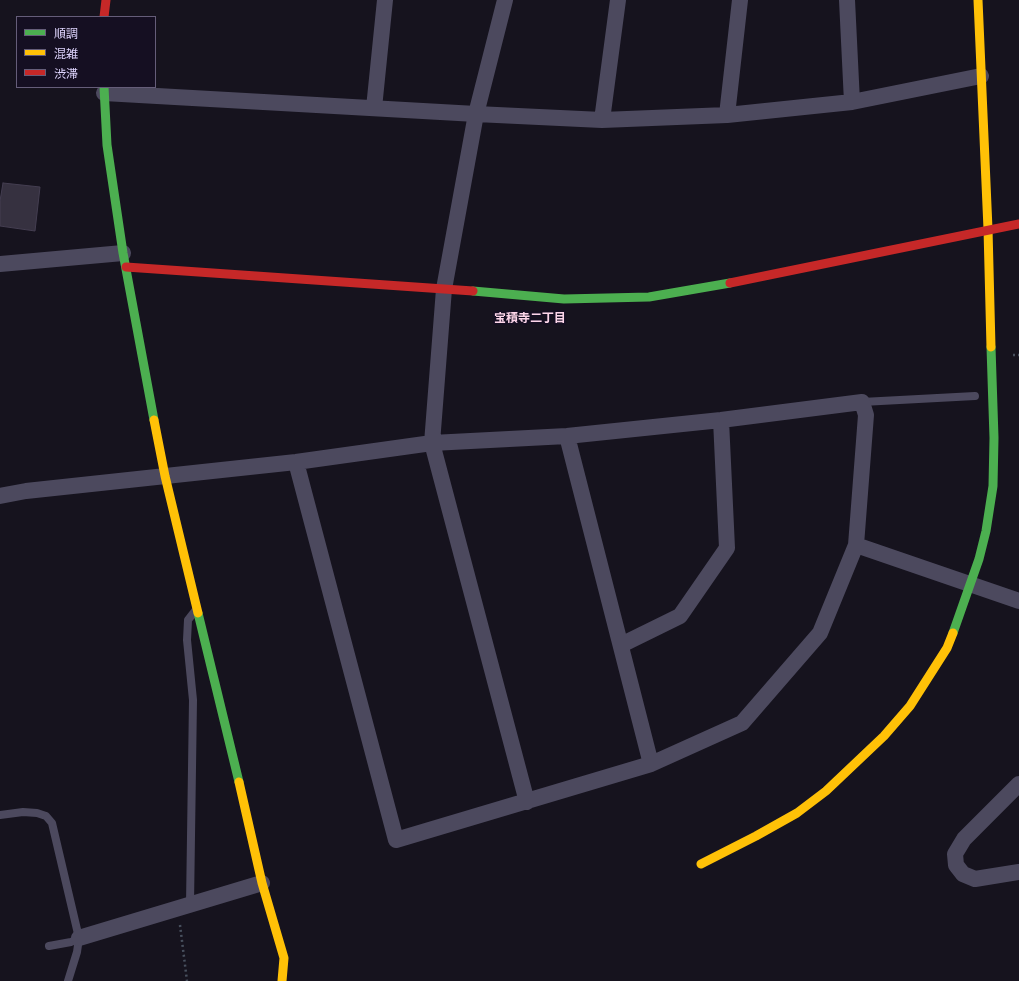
<!DOCTYPE html>
<meta charset="utf-8">
<style>
body{margin:0}
#map{position:relative;width:1019px;height:981px;overflow:hidden;background:#16131e;font-family:"PT Sans Narrow","Noto Sans JP",sans-serif}
canvas{display:block}
.legend{position:absolute;left:16px;top:16px;width:140px;height:72px;box-sizing:border-box;background:#150f22;border:1px solid #655d79;margin:0;padding:5px 7px;list-style:none;font-size:12px;color:#ddd3fc}
.legend li{display:flex;align-items:center;gap:8px;height:20px}
.legend b{width:20px;border:1px solid #655d79}
</style>
<div id="map">
<canvas width="1019" height="981"></canvas>
<ul class="legend">
<li><b style="height:5px;background:#4caf50"></b>順調</li>
<li><b style="height:5px;background:#ffc107"></b>混雑</li>
<li><b style="height:5px;background:#c62828"></b>渋滞</li>
</ul>
</div>
<script>
const c = document.querySelector('canvas').getContext('2d');
c.lineJoin = 'round';
function fillPath(path, color) { c.fillStyle = color; c.fill(path, 'evenodd'); }
const shape = rows => new Path2D(rows.map(r => 'M' + r).join(''));
function trace(path, color, width, dash) { c.strokeStyle = color; c.lineWidth = width; c.lineCap = dash ? 'butt' : 'round'; c.setLineDash(dash || []); c.stroke(path); }
function label(font, color, halo, rows, align = 'center') {
  c.font = font + ' "PT Sans Narrow","Noto Sans JP",sans-serif'; c.lineWidth = 4; c.setLineDash([]); c.textBaseline = 'middle'; c.strokeStyle = halo; c.fillStyle = color; for (const [text, x, y, turn = 0] of rows) {
    c.save(); c.translate(x, y); c.rotate((+turn || 0) * Math.PI / 180); c.textAlign = isNaN(turn) ? turn : align; if (halo) c.strokeText(text, 0, 0); c.fillText(text, 0, 0); c.restore();
  }
}
const building = shape([
 [3,183,40,187,35,231,0,226,0,201,3,183]
]);
fillPath(building, '#363140');
trace(building, '#443e51', 1);
trace(shape([
 [1013,355,1019,355],
 [180,925,187,981]
]), '#48505e', 2.5, [2, 3]);
trace(shape([
 [862,402,975,396],
 [0,815,23,812,37,813,46,816,52,823,79,938,77,952,68,981],
 [190,904,193,700,187,640,188,620,195,611],
 [49,946,71,942,79,938]
]), '#4c495e', 8);
trace(shape([
 [505,0,476,114,444,289,432,443,527,802],
 [104,93,476,114,602,120,727,115,852,102,847,0],
 [852,102,981,76],
 [374,108,385,0],
 [727,115,740,0],
 [602,120,618,0],
 [0,264,123,253],
 [567,436,651,764],
 [0,496,26,491,296,462,432,443,567,436,721,420,862,402,866,415,856,545,820,633,742,723,651,764,396,840,296,462],
 [856,545,1019,601],
 [621,645,680,616,727,548,721,420],
 [1019,784,964,839,955,854,956,865,963,874,975,879,1019,872],
 [79,938,262,883]
]), '#4c495e', 16);
trace(shape([
 [104,87,107,145,123,253,154,420],
 [473,291,564,299,649,297,730,283],
 [198,613,239,782],
 [953,633,979,559,986,531,993,486,994,438,991,347]
]), '#4caf50', 9);
trace(shape([
 [978,0,988,229,991,347],
 [154,420,165,476,198,613],
 [239,782,262,883,284,958,282,981],
 [701,864,756,836,797,813,826,791,884,736,910,706,947,648,953,633]
]), '#ffc107', 9);
trace(shape([
 [104,17,106,0],
 [126,267,473,291],
 [730,283,1019,224]
]), '#c62828', 9);
label('bold 12px', '#fcd5e9', '#150f22', [
 ["宝積寺二丁目",530,319]
]);
</script>
